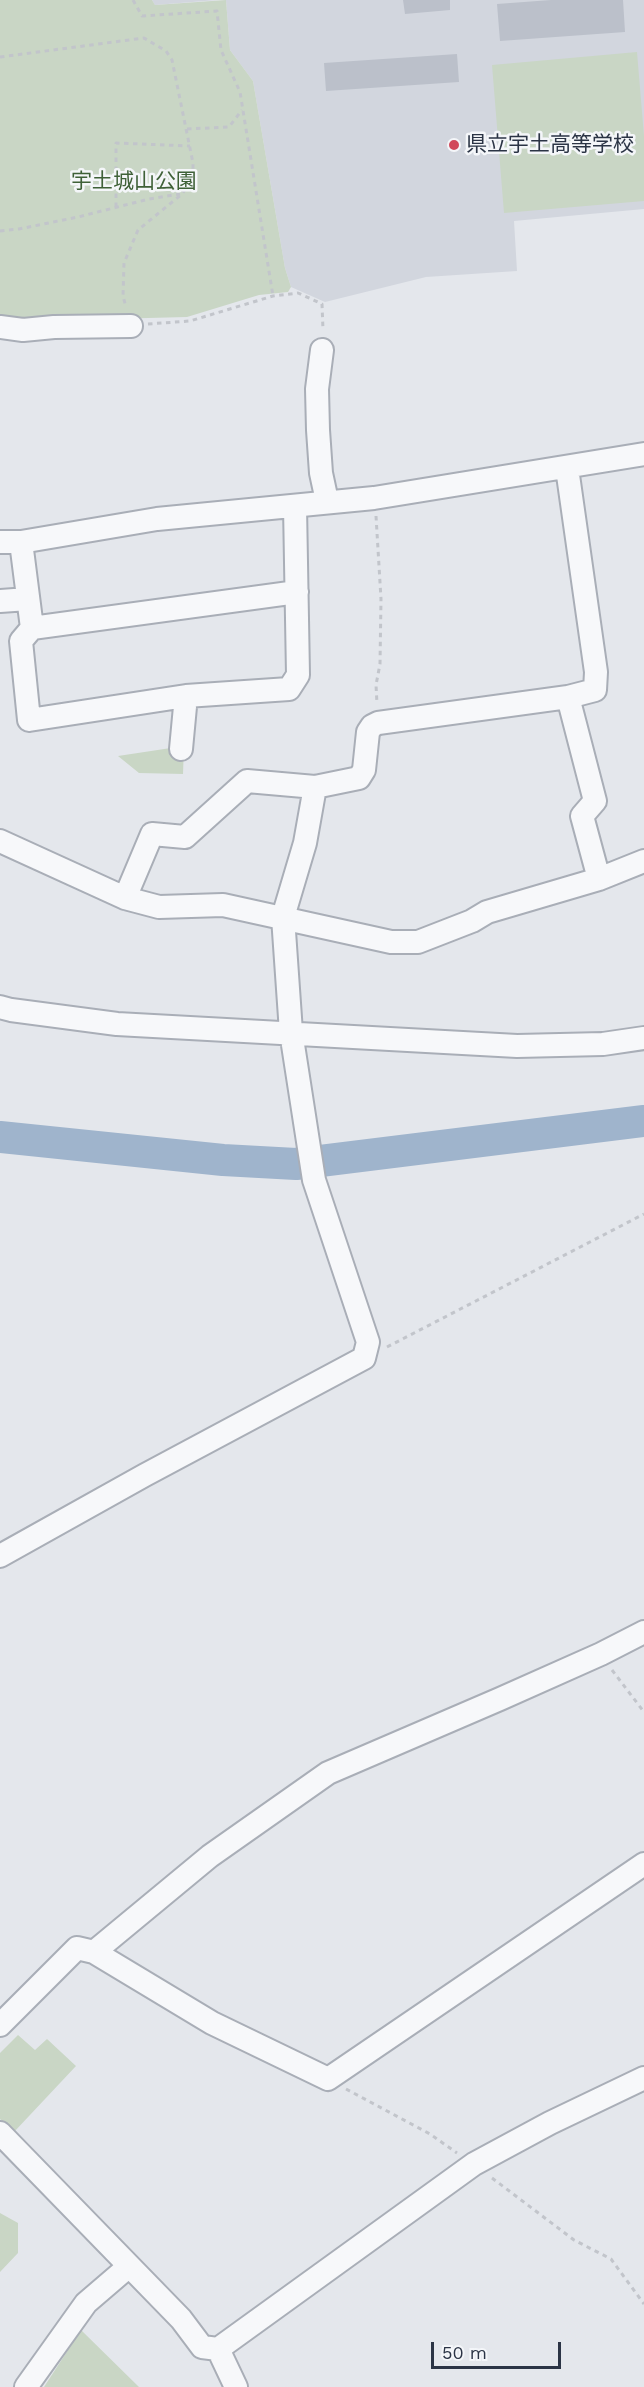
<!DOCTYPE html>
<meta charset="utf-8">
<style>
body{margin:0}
#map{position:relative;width:644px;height:2387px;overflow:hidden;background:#e4e7ec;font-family:"Work Sans",sans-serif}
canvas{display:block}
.scale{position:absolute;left:431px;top:2342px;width:130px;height:27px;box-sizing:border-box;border:3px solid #2b3445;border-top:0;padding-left:8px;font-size:18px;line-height:21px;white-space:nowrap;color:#2b3445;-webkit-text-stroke:4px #f4f6f9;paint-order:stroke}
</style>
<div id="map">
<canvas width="644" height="2387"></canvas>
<div class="scale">50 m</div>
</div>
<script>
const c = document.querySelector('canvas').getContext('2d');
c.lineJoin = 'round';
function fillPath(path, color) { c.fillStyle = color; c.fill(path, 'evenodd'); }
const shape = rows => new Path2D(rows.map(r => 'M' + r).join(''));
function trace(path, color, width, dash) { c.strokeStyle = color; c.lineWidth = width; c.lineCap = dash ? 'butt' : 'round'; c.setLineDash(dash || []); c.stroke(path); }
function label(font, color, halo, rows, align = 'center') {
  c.font = font + ' "Work Sans","Noto Sans JP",sans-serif'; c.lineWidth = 5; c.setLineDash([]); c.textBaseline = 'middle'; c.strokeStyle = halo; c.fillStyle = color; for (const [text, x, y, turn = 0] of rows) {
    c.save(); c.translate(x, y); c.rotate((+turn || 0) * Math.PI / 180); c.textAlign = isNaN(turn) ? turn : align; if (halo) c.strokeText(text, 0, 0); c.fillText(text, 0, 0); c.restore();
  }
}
fillPath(shape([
 [152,0,217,0,155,5],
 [226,0,644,0,644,209,514,221,517,271,426,277,325,302,291,287,285,268,253,81,230,50]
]), '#d2d6de');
fillPath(shape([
 [0,0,152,0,155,5,226,0,230,50,253,81,285,268,291,287,288,292,259,295,187,317,31,321,0,319],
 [637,52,644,136,644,201,504,213,492,65],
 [184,746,183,774,139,773,118,756],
 [18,2035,35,2050,47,2039,76,2066,14,2132,0,2119,0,2053],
 [0,2213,18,2223,18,2253,0,2272],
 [81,2330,139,2387,44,2387]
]), '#c9d6c5');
trace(shape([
 [0,1137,223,1160,296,1164,644,1121]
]), '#9fb4cc', 32);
fillPath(shape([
 [403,0,450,0,450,10,405,14],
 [551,0,623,0,625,32,500,41,497,4],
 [457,54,459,82,326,91,324,63]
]), '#bbc0ca');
const minor = shape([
 [0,327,23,330,54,327,131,326],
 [322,350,317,389,318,430,321,473,327,501],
 [0,542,21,542,157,519,374,498,644,454],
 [21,542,32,628,21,641,29,720,186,696,289,689,298,675,295,506],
 [0,601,28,599],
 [32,628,297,592],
 [568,697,595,801,582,816,599,879],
 [181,749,186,696],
 [0,841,125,898,159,907,223,905,391,942,418,942,472,921,487,912,599,879,644,861],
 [125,898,152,834,185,837,247,781,315,787],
 [0,1007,11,1010,117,1024,517,1046,603,1044,644,1038],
 [0,1556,145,1475,364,1358,368,1342,314,1180,291,1032,283,917,305,843,315,787,359,778,364,770,368,732,372,726,378,723,568,697,595,690,596,672,567,468],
 [94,1952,210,1856,328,1773,500,1699,601,1654,644,1632],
 [0,2025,77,1948,94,1952,212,2023,328,2079,644,1864],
 [0,2133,181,2319,202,2347,218,2349,474,2164,550,2123,644,2078],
 [218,2349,236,2387],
 [26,2387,86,2303,128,2267]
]);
trace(minor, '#a9aeb7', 26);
trace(shape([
 [133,0,142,16,217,11,221,50,240,92,273,296],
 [0,57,144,38,166,51,172,60,193,163,193,178,182,194,138,230,124,263,123,296,126,307],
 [187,129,229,127,242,110],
 [116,207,116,143,190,146],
 [0,231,19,229,78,217,149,199,180,194],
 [148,324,190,321,273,296,298,293,322,304,323,330],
 [376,516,381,599,380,664,376,685,377,704],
 [387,1347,644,1214],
 [612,1670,644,1712],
 [346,2089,430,2134,457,2153],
 [492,2178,574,2240,611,2259,644,2304]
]), '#c2c5cb', 3, [4.5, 4.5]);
trace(minor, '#f7f8fa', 22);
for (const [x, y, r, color] of [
 [454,145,6,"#d1495b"]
]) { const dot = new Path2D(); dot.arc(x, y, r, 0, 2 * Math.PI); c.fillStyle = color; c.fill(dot); trace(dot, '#f4f6f9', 2); }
label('21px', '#2b3445', '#f4f6f9', [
 ["県立宇土高等学校",466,145]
], 'left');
label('21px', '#3f6138', '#f4f6f9', [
 ["宇土城山公園",134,182]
]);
</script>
